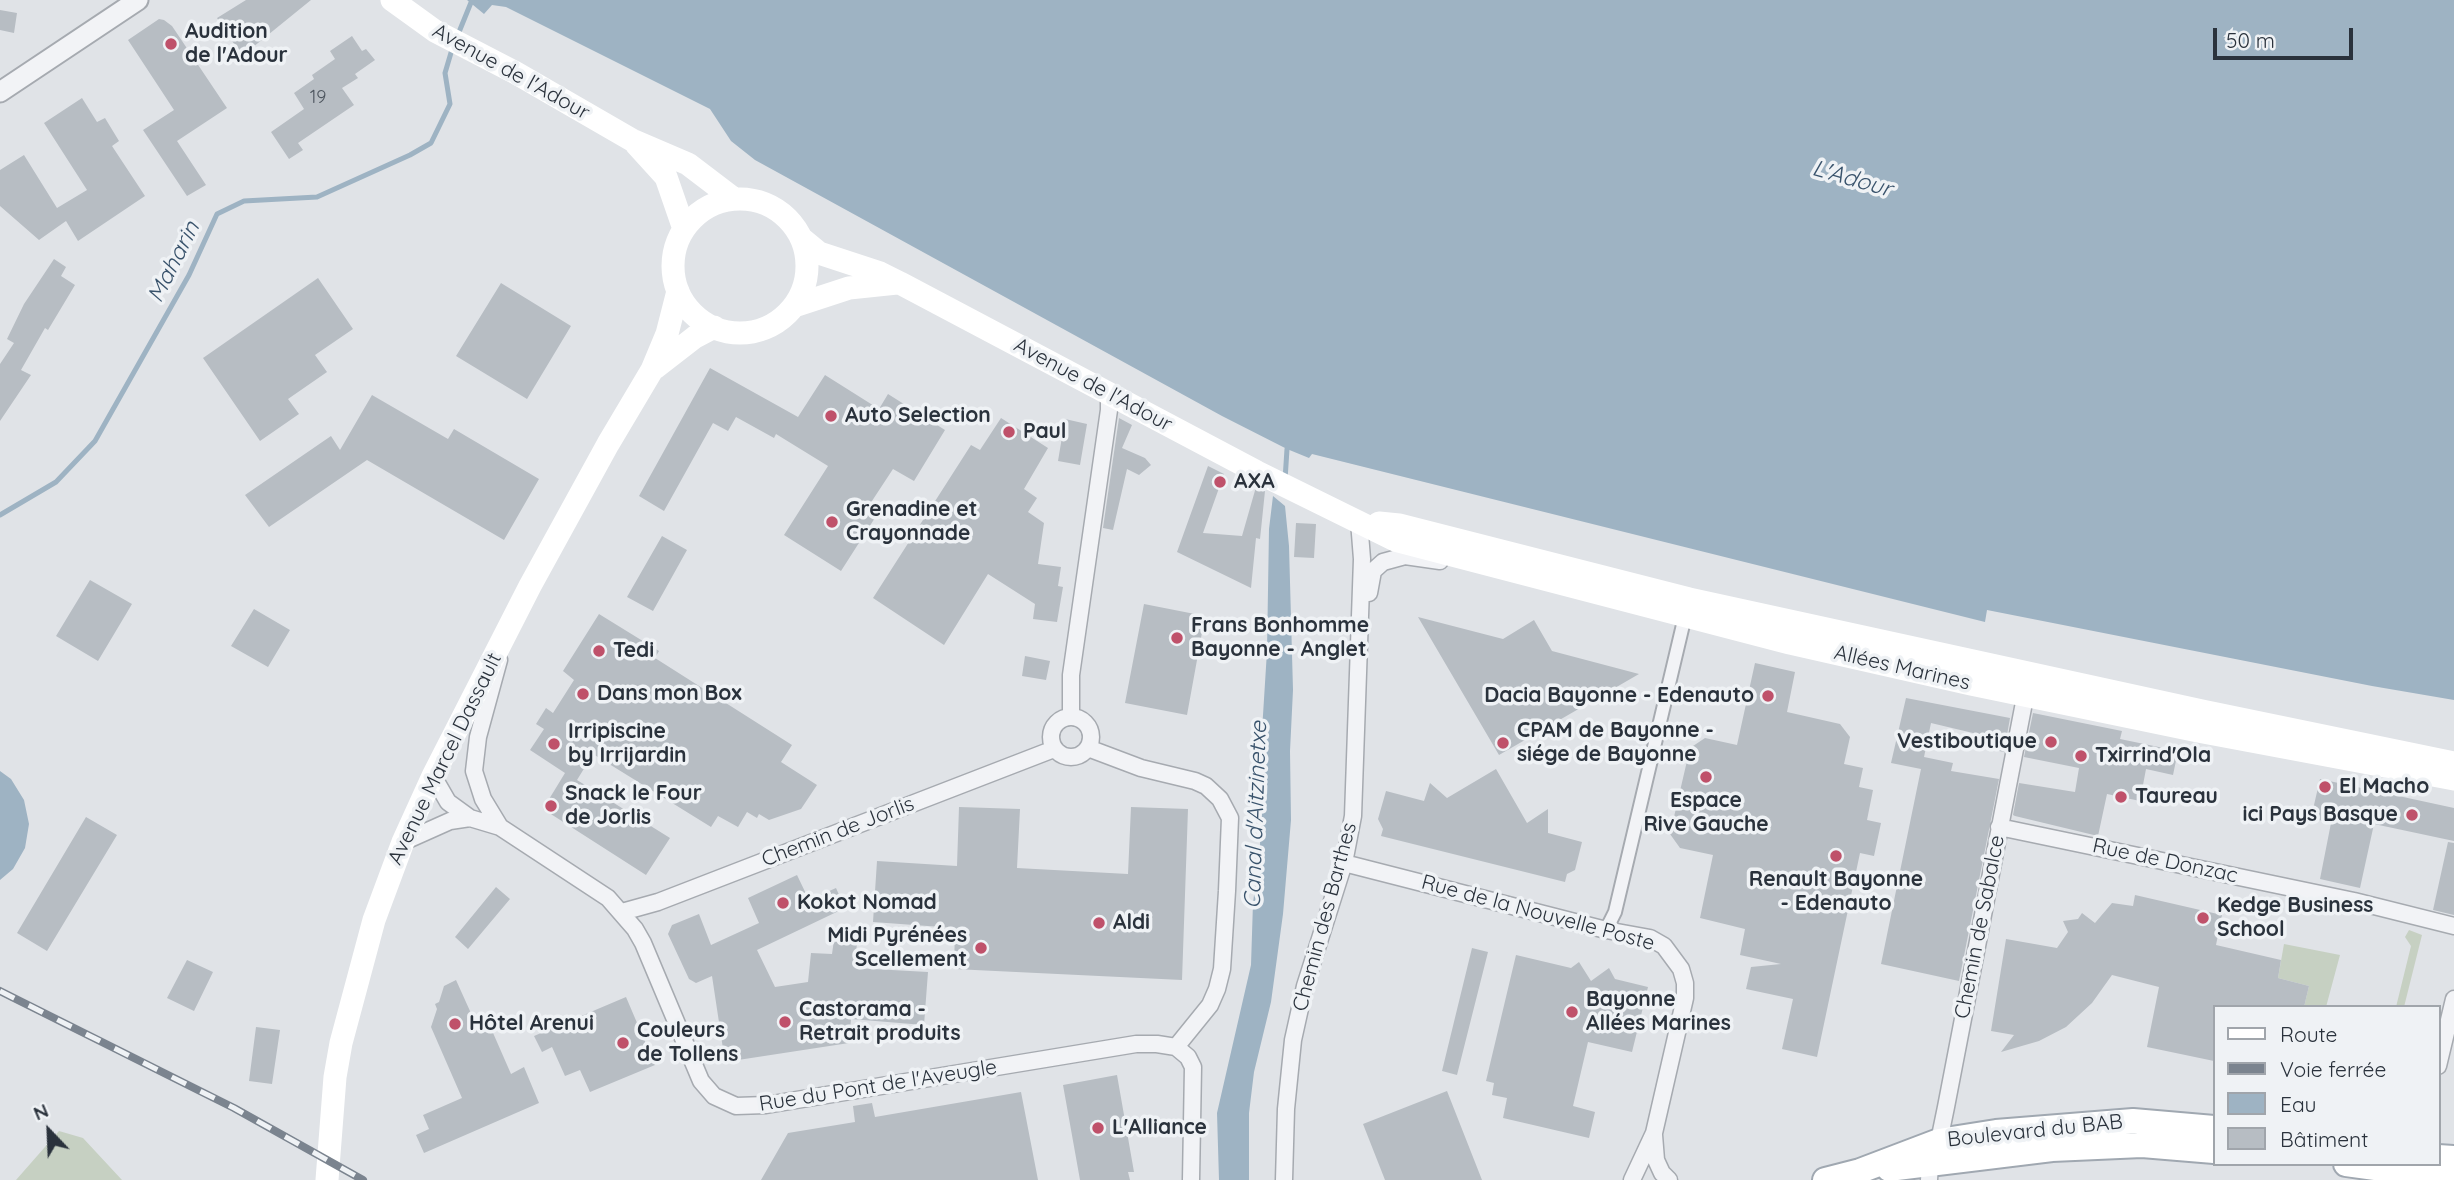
<!DOCTYPE html>
<meta charset="utf-8">
<style>
body{margin:0}
#map{position:relative;width:2454px;height:1180px;overflow:hidden;background:#e0e3e7;font-family:Quicksand,sans-serif}
canvas{display:block}
.legend{position:absolute;left:2213px;top:1005px;width:228px;height:161px;box-sizing:border-box;background:#eff2f5;border:2px solid #a0a5ab;margin:0;padding:9px 12px;list-style:none;font-size:21px;color:#2a323c}
.legend li{display:flex;align-items:center;gap:14px;height:35px}
.legend b{width:35px;border:2px solid #a0a5ab}
.north{position:absolute;left:14px;top:1096px;width:70px;height:70px;-webkit-text-stroke:5px #eff2f5;paint-order:stroke;rotate:337deg;font-size:19px;font-weight:700;line-height:28px;text-align:center;color:#2a323c}
.north::after{content:'';display:block;margin:auto;width:24px;height:32px;background:#2a323c;clip-path:polygon(50% 0,100% 100%,50% 72%,0 100%)}
.scale{position:absolute;left:2213px;top:28px;width:140px;height:32px;box-sizing:border-box;border:4px solid #2a323c;border-top:0;padding-left:9px;font-size:21px;line-height:24px;white-space:nowrap;color:#2a323c;-webkit-text-stroke:5px #eff2f5;paint-order:stroke}
</style>
<div id="map">
<canvas width="2454" height="1180"></canvas>
<ul class="legend">
<li><b style="height:9px;background:#fff"></b>Route</li>
<li><b style="height:9px;background:#7b848f"></b>Voie ferrée</li>
<li><b style="height:19px;background:#9eb3c3"></b>Eau</li>
<li><b style="height:19px;background:#b7bdc3"></b>Bâtiment</li>
</ul>
<div class="north">N</div>
<div class="scale">50 m</div>
</div>
<script>
const c = document.querySelector('canvas').getContext('2d');
c.lineJoin = 'round';
function fillPath(path, color) { c.fillStyle = color; c.fill(path, 'evenodd'); }
const shape = rows => new Path2D(rows.map(r => 'M' + r).join(''));
function trace(path, color, width, dash) { c.strokeStyle = color; c.lineWidth = width; c.lineCap = dash ? 'butt' : 'round'; c.setLineDash(dash || []); c.stroke(path); }
function label(font, color, halo, rows, align = 'center') {
  c.font = font + ' Quicksand,sans-serif'; c.lineWidth = 7; c.setLineDash([]); c.textBaseline = 'middle'; c.strokeStyle = halo; c.fillStyle = color; for (const [text, x, y, turn = 0] of rows) {
    c.save(); c.translate(x, y); c.rotate((+turn || 0) * Math.PI / 180); c.textAlign = isNaN(turn) ? turn : align; if (halo) c.strokeText(text, 0, 0); c.fillText(text, 0, 0); c.restore();
  }
}
fillPath(shape([
 [2409,930,2422,935,2404,1007,2396,1007,2411,946,2405,937],
 [2284,944,2340,955,2326,1007,2304,1007,2309,986,2278,978],
 [59,1131,83,1138,122,1180,16,1180]
]), '#c6d0c2');
fillPath(shape([
 [467,0,2454,0,2454,700,2372,686,1987,610,1985,622,1312,454,1309,458,1287,449,1222,416,755,160,731,141,710,109,506,7,492,5,484,14],
 [1273,496,1285,506,1289,546,1293,690,1290,751,1291,820,1283,914,1271,1002,1254,1072,1249,1113,1249,1180,1219,1180,1217,1113,1251,965,1253,903,1260,849,1261,747,1267,651,1269,529],
 [0,771,11,779,24,800,29,824,25,848,13,869,0,880]
]), '#9eb3c3');
trace(shape([
 [457,37,472,0],
 [1285,480,1287,449],
 [0,515,56,482,95,441,189,275,217,214,244,201,317,197,410,155,431,143,450,104,445,73,453,46]
]), '#9eb3c3', 5);
fillPath(shape([
 [246,0,311,0,242,56,217,18],
 [0,10,17,13,14,33,0,30],
 [159,19,164,20,172,26,227,108,177,141,206,185,187,196,143,130,174,110,128,40],
 [352,36,362,51,366,49,375,60,355,74,358,78,342,88,354,105,298,143,303,150,289,159,271,132,304,109,294,93,314,79,312,75,335,59,330,51],
 [82,98,97,122,105,118,119,141,112,146,145,196,78,241,66,221,39,240,0,206,0,170,24,155,57,208,87,190,44,123],
 [54,259,66,267,61,276,75,285,48,330,45,328,21,370,31,375,0,421,0,364,14,343,7,339,24,304],
 [318,278,353,329,315,355,327,372,288,399,299,414,260,441,203,358],
 [501,283,571,326,527,399,456,356],
 [710,368,798,417,825,375,879,409,888,394,945,430,914,481,893,469,870,504,880,510,841,571,784,535,828,466,776,434,774,438,736,417,728,431,713,423,664,511,639,496],
 [372,395,448,439,454,429,539,479,504,540,367,460,269,527,245,495,331,436,340,450],
 [1001,418,1048,448,1024,489,1037,498,1028,512,1044,523,1038,564,1061,567,1058,586,1063,587,1057,622,1033,619,1035,604,988,574,944,645,873,598,971,445,980,450],
 [1119,418,1132,425,1122,448,1145,458,1151,465,1139,475,1127,469,1113,530,1103,528],
 [1065,419,1087,424,1080,465,1058,461],
 [1208,466,1224,474,1203,533,1242,536,1256,487,1265,491,1260,539,1256,538,1251,588,1177,552],
 [1296,523,1316,524,1314,558,1294,557],
 [662,536,687,550,653,611,627,597],
 [90,580,132,604,98,661,56,636],
 [1144,604,1205,616,1187,715,1125,703],
 [254,609,290,630,268,667,231,646],
 [599,614,659,651,655,658,792,745,781,762,817,785,801,809,769,820,759,814,757,818,747,812,738,827,718,816,711,827,593,754,577,780,670,838,646,875,543,809,565,773,530,750,544,729,536,724,546,708,553,713,574,680,563,671],
 [1418,617,1503,639,1534,620,1552,651,1639,674,1499,755],
 [1025,656,1050,661,1046,680,1022,676],
 [1755,663,1795,672,1787,712,1840,724,1850,737,1844,764,1863,768,1859,787,1873,790,1867,820,1881,823,1874,856,1860,853,1817,1057,1782,1049,1793,999,1746,989,1751,967,1781,964,1740,955,1745,929,1700,918,1713,855,1680,848,1670,834,1690,748,1705,738,1737,745],
 [1906,698,2010,718,2004,752,1971,745,1973,733,1931,723,1924,757,1953,763,1951,771,1999,779,1959,981,1881,964,1921,769,1891,763],
 [2033,713,2122,731,2120,739,2178,751,2173,775,2146,769,2140,801,2107,794,2098,836,2015,816,2013,815,2019,783,2075,792,2079,768,2024,757],
 [1496,769,1527,823,1548,809,1548,833,1582,842,1575,870,1567,874,1565,882,1381,836,1383,829,1378,819,1386,791,1424,801,1430,783,1447,798],
 [2320,779,2454,808,2454,841,2374,824,2360,888,2320,879,2331,823,2311,818],
 [959,807,1020,809,1017,868,1128,874,1131,807,1188,809,1182,980,954,969,955,928,873,922,877,861,957,866],
 [86,817,117,835,47,951,17,933],
 [2448,842,2454,843,2454,915,2433,910],
 [797,875,809,900,836,888,845,908,757,950,775,987,808,982,811,953,832,954,834,940,857,942,855,968,928,972,924,1025,851,1019,849,1043,725,1062,712,976,696,983,689,979,668,934,672,925,699,914,711,945,759,923,748,898],
 [496,887,510,899,468,949,455,937],
 [2135,895,2222,915,2216,945,2281,960,2278,978,2309,986,2304,1007,2214,1007,2214,1061,2147,1047,2159,987,2112,975,2092,1003,2066,1027,2039,1041,2001,1052,2014,1035,1991,1031,2006,939,2057,948,2068,932,2063,921,2078,919,2082,913,2095,923,2112,903,2133,906],
 [1472,948,1488,952,1457,1075,1442,1071],
 [1516,955,1571,968,1579,962,1591,981,1609,968,1615,979,1648,987,1632,1052,1588,1042,1573,1106,1595,1112,1589,1138,1503,1118,1507,1098,1492,1095,1494,1083,1486,1081],
 [187,960,213,972,194,1011,167,998],
 [456,980,479,1031,490,1026,511,1074,524,1067,539,1103,424,1153,416,1135,429,1129,423,1115,462,1098,431,1027,437,1009,435,1004,439,1002,444,986],
 [626,997,655,1065,590,1092,580,1070,565,1076,552,1047,542,1052,534,1036],
 [256,1027,280,1030,272,1084,249,1081],
 [1117,1075,1134,1172,1128,1172,1130,1180,1080,1180,1063,1085],
 [1447,1091,1482,1180,1385,1180,1363,1124],
 [1021,1092,1038,1180,761,1180,788,1133,855,1122,853,1106,872,1103,875,1117]
]), '#b7bdc3');
const pedestrian = shape([
 [1606,930,1615,912,1686,612]
]);
const minor = shape([
 [1369,593,1373,571,1383,562,1405,556,1440,561],
 [499,660,478,737,474,771,483,799,500,827],
 '1051 737a20 20 0 1 1 40 0a20 20 0 1 1-40 0Z',
 [1071,717,1071,675,1109,410,1109,393],
 [1088,748,1141,768,1195,781,1206,786,1220,799,1230,818,1227,891,1222,969,1217,989,1210,1005,1176,1047],
 [433,776,448,802,470,818],
 [1999,827,2354,901,2454,926],
 [403,842,450,821,470,818,500,827,608,898,635,929,643,943,701,1081,714,1096,736,1106,766,1105,1136,1044,1157,1044,1176,1047,1188,1057,1193,1067,1191,1180],
 [1344,863,1606,930,1650,938,1664,946,1681,969,1685,983,1685,998,1654,1133,1632,1180],
 [622,912,658,902,1054,749],
 [2438,1066,2454,999],
 [1654,1135,1656,1160,1662,1173,1669,1180],
 [1284,1180,1286,1109,1293,1040,1305,986,1344,863,1353,816,1362,559,1359,521],
 [1929,1180,1930,1164,1939,1141,1946,1107,2027,687]
]);
const tertiary = shape([
 [0,92,138,0]
]);
const primary = shape([
 [2438,1157,2454,1158],
 [2346,1164,2454,1179],
 [1889,1169,2052,1149,2142,1145,2214,1151],
 [1825,1180,1860,1171,1939,1141,1996,1132,2133,1121,2214,1128]
]);
trace(pedestrian, '#a6aab0', 16);
trace(minor, '#a6aab0', 19);
trace(tertiary, '#a6aab0', 23);
trace(primary, '#a0a8b1', 28);
trace(pedestrian, '#f2f3f6', 12);
trace(minor, '#f2f3f6', 16);
trace(tertiary, '#f2f3f6', 19);
trace(shape([
 [392,0,435,31,516,73,632,140,688,164,734,199],
 [636,144,666,177,684,229],
 '673 266a67 67 0 1 1 134 0a67 67 0 1 1-134 0Z',
 [802,239,819,253,880,273,900,283,1257,472,1395,540,1790,643,1971,684,2198,731,2454,779],
 [794,306,849,288,897,283],
 [655,368,695,337,714,327],
 [1379,523,1399,525,1689,599,2202,711,2454,763],
 [327,1180,335,1077,341,1043,374,920,403,842,433,776,530,586,608,444,652,370,667,334,678,291]
]), '#fff', 23);
trace(primary, '#fff', 24);
const rail = shape([
 [0,991,234,1108,363,1180]
]);
trace(rail, '#7b848f', 8);
trace(rail, '#eff2f5', 5, [16]);
for (const [x, y, r, color] of [
 [171,44,7,"#bf516a"],
 [831,416,7,"#bf516a"],
 [1009,432,7,"#bf516a"],
 [1220,482,7,"#bf516a"],
 [832,522,7,"#bf516a"],
 [1177,638,7,"#bf516a"],
 [599,651,7,"#bf516a"],
 [583,694,7,"#bf516a"],
 [1768,696,7,"#bf516a"],
 [2051,742,7,"#bf516a"],
 [1503,743,7,"#bf516a"],
 [554,744,7,"#bf516a"],
 [2081,756,7,"#bf516a"],
 [1706,777,7,"#bf516a"],
 [2325,787,7,"#bf516a"],
 [2121,797,7,"#bf516a"],
 [551,806,7,"#bf516a"],
 [2412,815,7,"#bf516a"],
 [1836,856,7,"#bf516a"],
 [783,903,7,"#bf516a"],
 [2203,918,7,"#bf516a"],
 [1099,923,7,"#bf516a"],
 [981,948,7,"#bf516a"],
 [1572,1012,7,"#bf516a"],
 [785,1022,7,"#bf516a"],
 [455,1024,7,"#bf516a"],
 [623,1043,7,"#bf516a"],
 [1098,1128,7,"#bf516a"]
]) { const dot = new Path2D(); dot.arc(x, y, r, 0, 2 * Math.PI); c.fillStyle = color; c.fill(dot); trace(dot, '#eff2f5', 2.5); }
label('18px', '#4d555e', null, [
 ["19",318,98]
]);
label('bold 21px', '#2a323c', '#eff2f5', [
 ["Audition",185,32],
 ["de l'Adour",185,56],
 ["Auto Selection",845,416],
 ["Paul",1023,432],
 ["AXA",1234,482],
 ["Grenadine et",846,510],
 ["Crayonnade",846,534],
 ["Frans Bonhomme",1191,626],
 ["Bayonne - Anglet",1191,650],
 ["Tedi",613,651],
 ["Dans mon Box",597,694],
 ["Dacia Bayonne - Edenauto",1754,696,"right"],
 ["CPAM de Bayonne -",1517,731],
 ["siége de Bayonne",1517,755],
 ["Irripiscine",568,732],
 ["by Irrijardin",568,756],
 ["Vestiboutique",2037,742,"right"],
 ["Txirrind'Ola",2095,756],
 ["El Macho",2339,787],
 ["Snack le Four",565,794],
 ["de Jorlis",565,818],
 ["Taureau",2135,797],
 ["Espace",1706,801,"center"],
 ["Rive Gauche",1706,825,"center"],
 ["ici Pays Basque",2398,815,"right"],
 ["Renault Bayonne",1836,880,"center"],
 ["- Edenauto",1836,904,"center"],
 ["Kokot Nomad",797,903],
 ["Kedge Business",2217,906],
 ["School",2217,930],
 ["Aldi",1113,923],
 ["Midi Pyrénées",967,936,"right"],
 ["Scellement",967,960,"right"],
 ["Bayonne",1586,1000],
 ["Allées Marines",1586,1024],
 ["Castorama -",799,1010],
 ["Retrait produits",799,1034],
 ["Hôtel Arenui",469,1024],
 ["Couleurs",637,1031],
 ["de Tollens",637,1055],
 ["L'Alliance",1112,1128]
], 'left');
label('21px', '#2a323c', '#eff2f5', [
 ["Avenue de l'Adour",511,72,29],
 ["Avenue de l'Adour",1093,385,28],
 ["Allées Marines",1902,668,13],
 ["Avenue Marcel Dassault",445,759,-64],
 ["Chemin de Jorlis",838,832,-21],
 ["Rue de Donzac",2165,861,12],
 ["Rue de la Nouvelle Poste",1538,913,15],
 ["Chemin des Barthes",1325,917,-75],
 ["Chemin de Sabalce",1980,927,-79],
 ["Rue du Pont de l'Aveugle",878,1086,-9],
 ["Boulevard du BAB",2035,1131,-6]
]);
label('italic 23px', '#39536c', '#eff2f5', [
 ["L'Adour",1852,179,16],
 ["Maharin",174,262,-63],
 ["Canal d'Aitzinetxe",1256,815,-88]
]);
</script>
